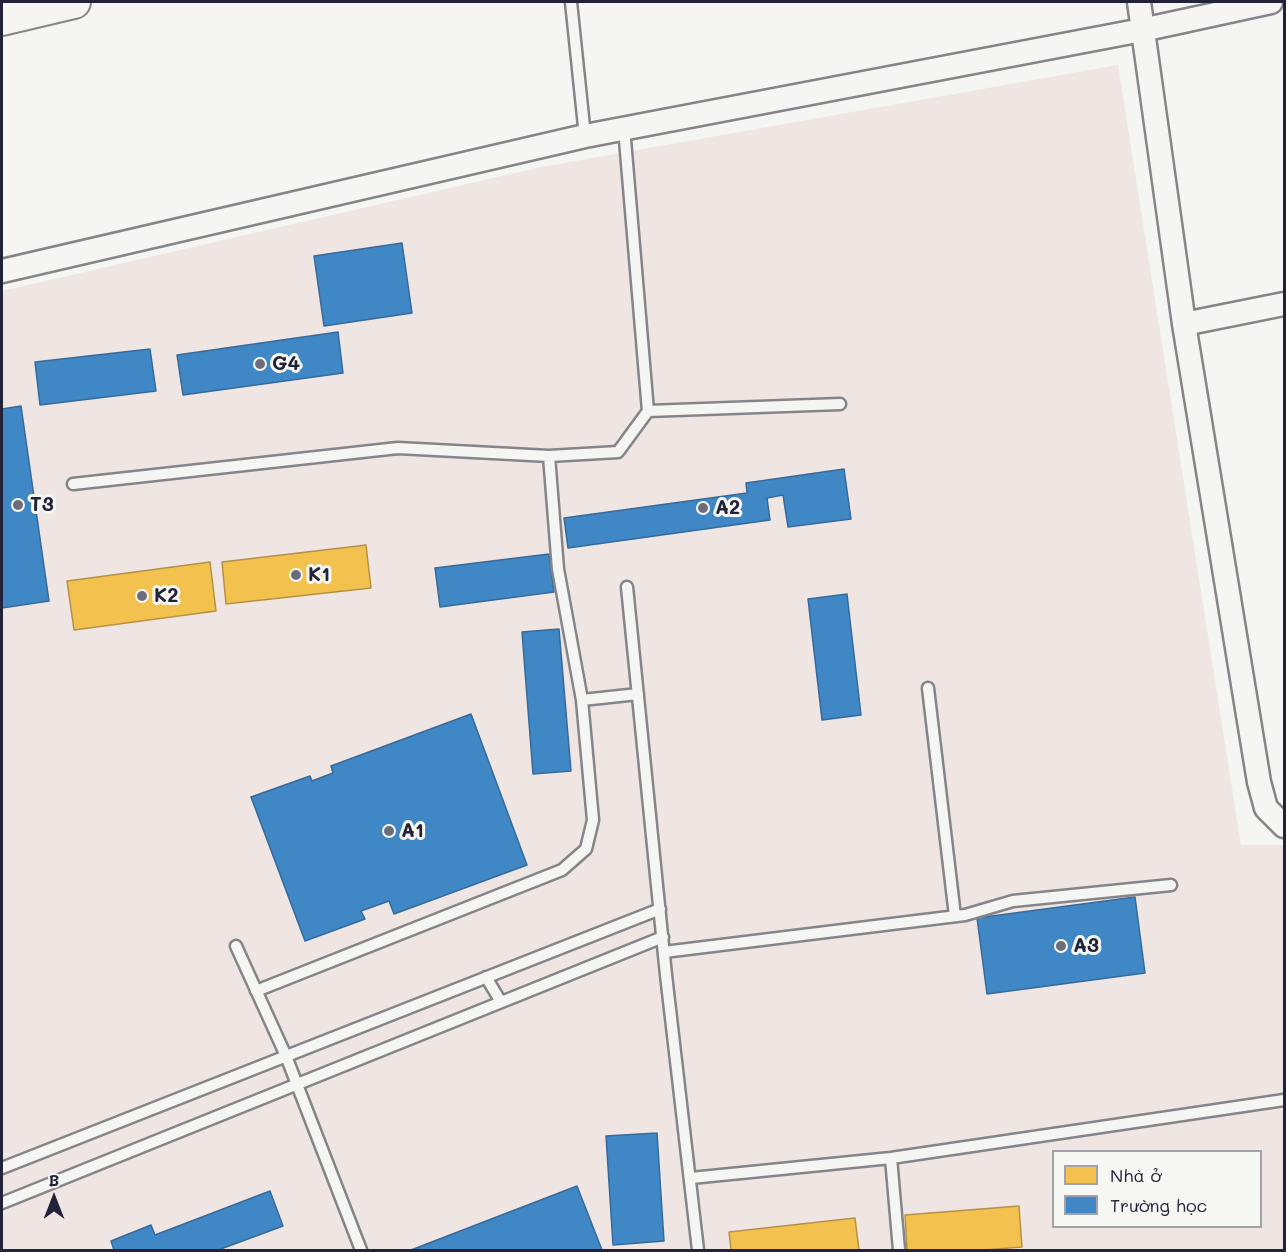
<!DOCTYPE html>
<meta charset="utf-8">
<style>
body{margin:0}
#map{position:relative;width:1286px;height:1252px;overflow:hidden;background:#f5f5f3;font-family:Mali,sans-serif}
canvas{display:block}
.frame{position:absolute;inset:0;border:3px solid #22223b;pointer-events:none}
.legend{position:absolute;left:1052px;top:1150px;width:210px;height:78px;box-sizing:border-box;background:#f6f6f2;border:2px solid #a1a1a9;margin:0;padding:8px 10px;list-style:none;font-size:18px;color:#22223b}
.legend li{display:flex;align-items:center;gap:12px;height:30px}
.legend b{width:30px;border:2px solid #a1a1a9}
.north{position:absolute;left:24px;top:1168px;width:60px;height:60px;-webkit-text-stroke:4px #f6f6f2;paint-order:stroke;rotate:0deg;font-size:16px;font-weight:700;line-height:24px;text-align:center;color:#22223b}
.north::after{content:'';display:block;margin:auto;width:21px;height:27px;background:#22223b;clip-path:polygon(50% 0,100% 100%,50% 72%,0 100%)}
</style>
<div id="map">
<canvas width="1286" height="1252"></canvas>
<div class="frame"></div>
<ul class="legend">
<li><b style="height:16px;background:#f2c14e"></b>Nhà ở</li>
<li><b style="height:16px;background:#3f88c5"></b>Trường học</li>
</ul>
<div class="north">B</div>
</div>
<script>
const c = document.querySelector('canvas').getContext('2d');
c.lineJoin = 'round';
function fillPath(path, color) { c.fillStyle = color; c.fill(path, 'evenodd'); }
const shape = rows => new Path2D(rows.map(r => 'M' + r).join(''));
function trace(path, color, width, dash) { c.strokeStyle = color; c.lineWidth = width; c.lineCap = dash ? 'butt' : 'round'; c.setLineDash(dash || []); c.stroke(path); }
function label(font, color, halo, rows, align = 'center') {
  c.font = font + ' Mali,sans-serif'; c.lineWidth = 6; c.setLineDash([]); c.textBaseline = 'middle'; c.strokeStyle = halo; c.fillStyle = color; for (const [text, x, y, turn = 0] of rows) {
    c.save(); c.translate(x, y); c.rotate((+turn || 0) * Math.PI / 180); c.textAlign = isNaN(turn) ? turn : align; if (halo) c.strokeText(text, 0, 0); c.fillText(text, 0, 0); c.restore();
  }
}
fillPath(shape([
 [1118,65,1241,845,1284,845,1284,1250,2,1250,2,291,541,167],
 [1054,1152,1260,1152,1260,1226,1054,1226]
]), '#efe6e3');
const homes = shape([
 [366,545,371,588,226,604,222,562,366,545],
 [210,562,216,611,74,630,67,581,210,562],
 [1019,1206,1022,1247,984,1250,907,1250,905,1215,1019,1206],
 [855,1218,859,1250,731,1250,729,1232,855,1218]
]);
fillPath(homes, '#f2c14e');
trace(homes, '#b49148', 1.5);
const schools = shape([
 [402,243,412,313,324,326,314,256,402,243],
 [338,332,343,373,183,395,177,355,338,332],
 [150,349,156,391,40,405,35,362,150,349],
 [21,406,49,601,2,608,2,409,21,406],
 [844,469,851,519,788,527,783,495,767,498,770,520,568,548,564,518,747,493,746,483,844,469],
 [549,554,554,592,440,607,435,568,549,554],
 [847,594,861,715,822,720,808,599,847,594],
 [559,629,571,771,533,774,522,632,559,629],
 [471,714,527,865,394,914,389,901,361,911,365,919,305,941,251,797,310,776,312,781,333,773,331,766,471,714],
 [1135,897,1145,973,987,994,977,918,1135,897],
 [657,1133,664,1241,613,1245,606,1136,657,1133],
 [577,1186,602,1250,411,1250,577,1186],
 [270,1191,283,1226,218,1250,114,1250,111,1241,151,1225,155,1235,270,1191]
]);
fillPath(schools, '#3f88c5');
trace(schools, '#36699c', 1.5);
const lane = shape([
 [571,2,585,136],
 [624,128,648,411],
 [549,456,618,452,648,411,840,404],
 [73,484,398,448,549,456,558,569,582,700,593,820,586,849,562,870,256,991],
 [627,587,666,975,698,1250],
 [928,688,955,916],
 [582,700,638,694],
 [236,946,286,1056,361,1250],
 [664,952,965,915,1013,901,1171,885],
 [486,977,501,1002],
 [891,1158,899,1250],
 [2,1168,660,909],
 [691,1178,891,1158,1284,1100],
 [2,1203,663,937]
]);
const street = shape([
 [1139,2,1184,324,1259,782,1266,808,1284,826],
 [2,271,585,136,1142,30,1271,2],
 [1184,324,1284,304]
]);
const secondary = shape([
 [2,19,74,2]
]);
trace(lane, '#858589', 15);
trace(street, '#858589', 27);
trace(secondary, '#858589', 36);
trace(lane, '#f5f5f3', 10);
trace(street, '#f5f5f3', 22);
trace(secondary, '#f5f5f3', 32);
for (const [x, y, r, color] of [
 [260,364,6,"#6c6c7b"],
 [18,505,6,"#6c6c7b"],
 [703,508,6,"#6c6c7b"],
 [296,575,6,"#6c6c7b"],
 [142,596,6,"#6c6c7b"],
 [389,831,6,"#6c6c7b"],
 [1061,946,6,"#6c6c7b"]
]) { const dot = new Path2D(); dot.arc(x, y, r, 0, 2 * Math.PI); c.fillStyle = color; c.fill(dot); trace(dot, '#f6f6f2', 2); }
label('bold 20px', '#22223b', '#f6f6f2', [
 ["G4",272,364],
 ["T3",30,505],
 ["A2",715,508],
 ["K1",308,575],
 ["K2",154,596],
 ["A1",401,831],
 ["A3",1073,946]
], 'left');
</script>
